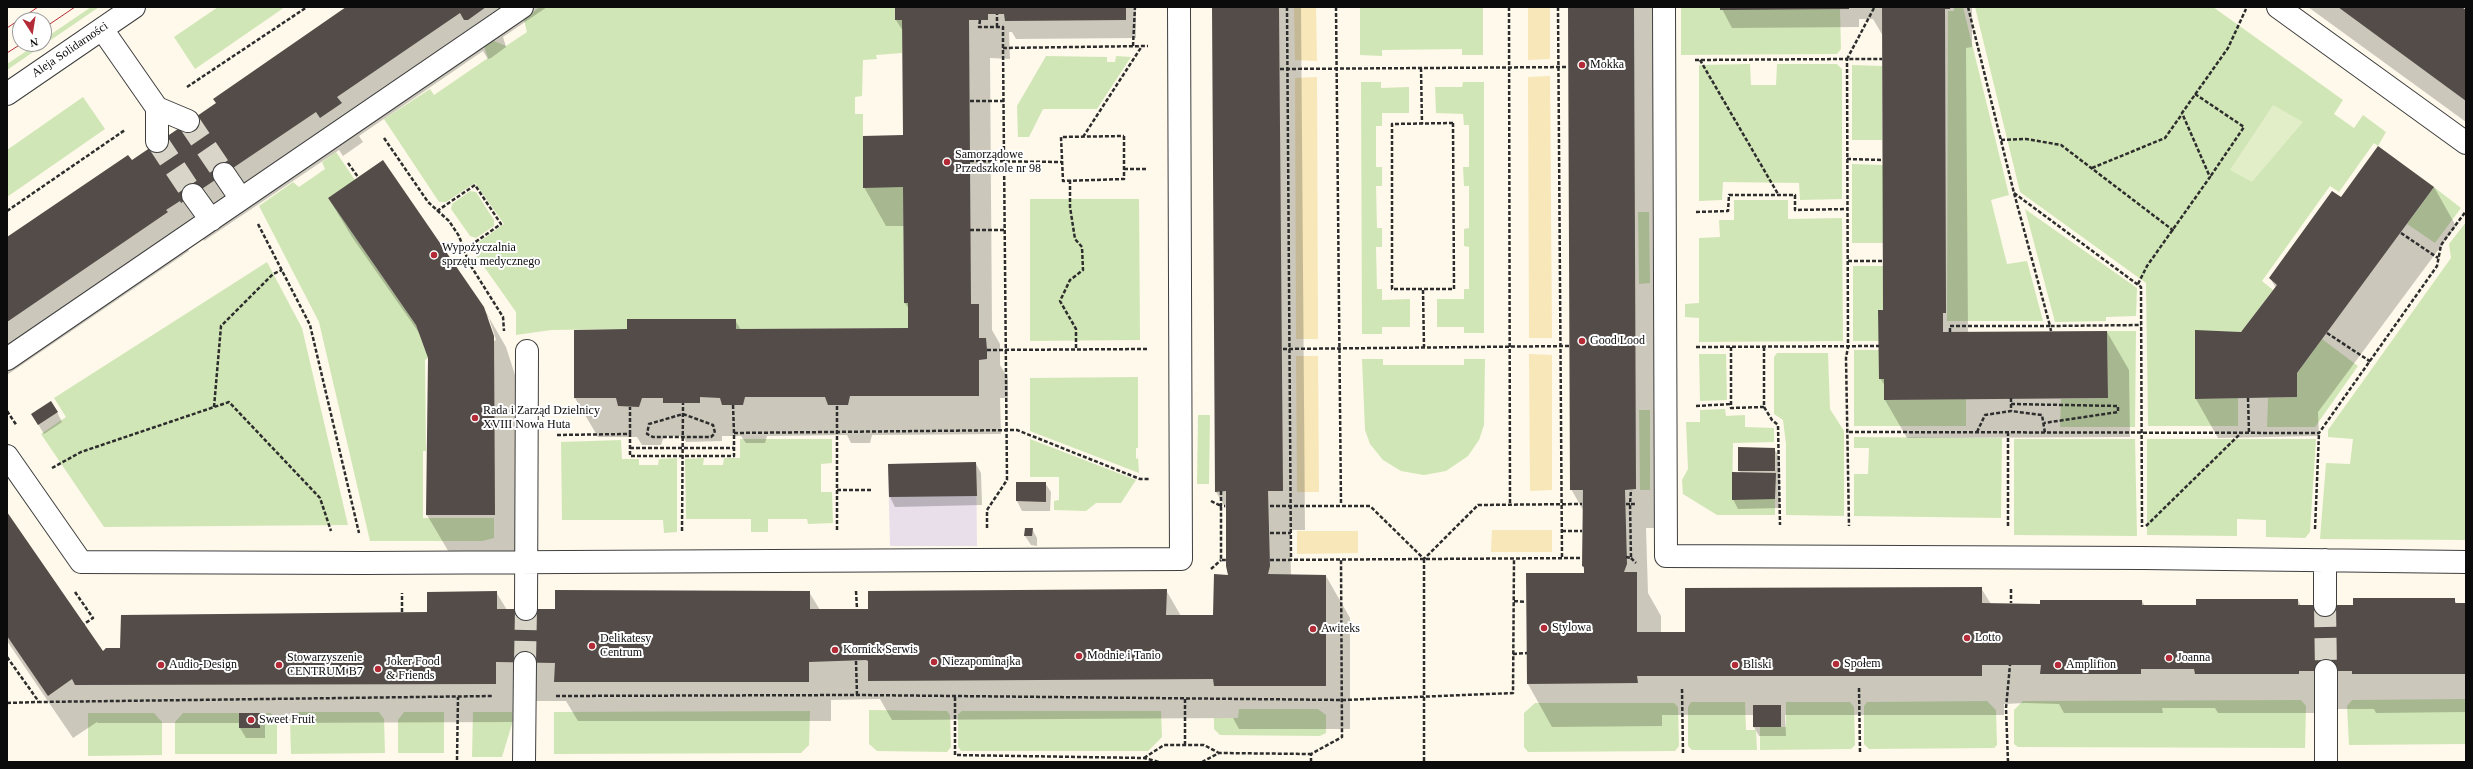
<!DOCTYPE html>
<meta charset="utf-8">
<style>
body{margin:0}
#map{position:relative;width:2473px;height:769px;overflow:hidden;background:#fef9ea;font-family:Georgia,serif}
canvas{display:block}
.frame{position:absolute;inset:0;border:8px solid #0b0b0b;pointer-events:none}
.north{position:absolute;left:12px;top:12px;width:40px;height:40px;box-sizing:border-box;background:#fff;border:1px solid #9d9d9d;border-radius:50%;rotate:168deg;font-size:11px;font-weight:700;line-height:16px;text-align:center;color:#0b0b0b}
.north::after{content:'';display:block;margin:auto;width:14px;height:18px;background:#b32b36;clip-path:polygon(50% 0,100% 100%,50% 72%,0 100%)}
</style>
<div id="map">
<canvas width="2473" height="769"></canvas>
<div class="frame"></div>
<div class="north">N</div>
</div>
<script>
const c = document.querySelector('canvas').getContext('2d');
c.lineJoin = 'round';
function fillPath(path, color) { c.fillStyle = color; c.fill(path, 'evenodd'); }
const shape = rows => new Path2D(rows.map(r => 'M' + r).join(''));
function trace(path, color, width, dash) { c.strokeStyle = color; c.lineWidth = width; c.lineCap = dash ? 'butt' : 'round'; c.setLineDash(dash || []); c.stroke(path); }
function label(font, color, halo, rows, align = 'center') {
  c.font = font + ' Georgia,serif'; c.lineWidth = 4; c.setLineDash([]); c.textBaseline = 'middle'; c.strokeStyle = halo; c.fillStyle = color; for (const [text, x, y, turn = 0] of rows) {
    c.save(); c.translate(x, y); c.rotate((+turn || 0) * Math.PI / 180); c.textAlign = isNaN(turn) ? turn : align; if (halo) c.strokeText(text, 0, 0); c.fillText(text, 0, 0); c.restore();
  }
}
fillPath(shape([
 [976,462,977,546,890,546,888,464]
]), '#e8dfea');
fillPath(shape([
 [91,7,99,7,7,70,7,64,37,44,44,44,44,39],
 [218,7,285,7,195,69,174,37],
 [539,7,895,7,895,20,902,20,902,53,876,55,877,59,863,60,862,96,855,97,855,114,863,114,863,187,903,187,904,303,908,303,908,328,736,329,736,319,627,319,627,329,551,330,516,335,516,312,473,251,475,245,504,224,475,183,446,202,439,202,384,119,430,89,434,95,488,58,484,46,486,42,494,41,506,46,527,32,524,20],
 [1360,7,1483,7,1483,55,1462,55,1462,49,1382,50,1382,56,1360,55],
 [1681,7,1840,9,1841,49,1837,54,1681,55],
 [1954,7,1963,7,2009,195,1991,200,2007,264,2027,261,2043,321,1947,321,1948,11,1954,11],
 [1975,7,2213,7,2343,100,2334,114,2354,128,2363,115,2386,132,2378,146,2374,143,2339,192,2330,186,2262,281,2273,290,2241,332,2195,331,2195,399,2238,398,2238,426,2148,426,2146,283,2020,192],
 [1046,56,1107,57,1107,62,1115,62,1116,56,1131,57,1097,109,1043,109,1029,137,1018,137,1017,106],
 [1750,64,1751,85,1776,85,1777,64,1837,64,1842,69,1842,199,1800,200,1799,183,1723,182,1722,200,1699,201,1699,65],
 [1852,65,1882,66,1882,140,1852,140],
 [1361,82,1381,82,1381,88,1409,87,1409,113,1382,113,1382,126,1376,126,1376,167,1382,167,1382,186,1376,186,1377,228,1382,228,1382,247,1376,247,1377,289,1382,289,1382,300,1410,299,1410,327,1382,327,1382,334,1362,334],
 [1463,82,1484,82,1484,333,1464,333,1464,327,1437,327,1437,299,1464,299,1464,289,1469,289,1469,247,1464,246,1464,229,1469,228,1469,186,1464,186,1463,167,1469,167,1469,125,1464,125,1463,114,1436,113,1435,87,1462,87],
 [83,97,105,129,7,197,7,150],
 [336,152,355,180,328,198,416,325,428,358,425,360,426,451,423,451,423,518,494,518,494,538,482,541,370,541,319,322,259,206,293,182,299,187,325,169,322,162],
 [1852,164,1883,165,1883,243,1852,243],
 [2434,187,2461,208,2435,243,2407,224],
 [470,191,476,192,494,220,494,226,476,238,470,236,451,209,452,204],
 [1030,199,1139,199,1140,340,1030,341],
 [1734,200,1788,200,1788,219,1842,218,1843,341,1699,342,1699,318,1685,317,1685,304,1699,303,1699,238,1720,237,1719,220,1734,220],
 [2025,209,2137,288,2136,316,2106,317,2106,321,2055,322],
 [1638,212,1649,212,1650,283,1639,284],
 [2466,222,2466,540,2320,539,2326,463,2350,464,2353,439,2328,437,2328,430,2451,258,2449,244],
 [267,262,302,328,348,525,104,527,41,434,66,417,54,398],
 [1853,266,1883,266,1883,310,1878,310,1879,341,1853,341],
 [2107,331,2136,331,2135,427,2060,427,2061,399,2108,398],
 [2322,339,2358,366,2315,427,2267,427,2268,398,2297,397,2297,373],
 [1854,350,1879,350,1884,379,1884,400,1966,399,1966,426,1854,426],
 [1777,353,1828,353,1830,409,1844,431,1844,516,1786,515,1786,444,1783,420,1774,414,1774,357],
 [1699,354,1726,354,1727,400,1700,401],
 [1362,359,1383,359,1383,365,1464,365,1464,359,1485,359,1484,425,1479,440,1468,456,1446,471,1424,475,1401,471,1383,460,1370,444,1365,430],
 [1138,377,1138,448,1136,448,1136,459,1138,458,1139,473,1030,431,1030,378],
 [1725,409,1726,416,1745,415,1745,427,1774,428,1774,442,1733,443,1732,499,1775,499,1775,515,1717,515,1683,494,1682,480,1688,469,1686,422,1700,422,1700,410],
 [1639,410,1650,410,1650,490,1640,490],
 [1198,415,1210,415,1209,484,1197,484],
 [1854,437,2002,438,2001,518,1854,516,1854,474,1868,474,1869,448,1854,448],
 [740,439,832,439,832,463,821,464,821,492,832,492,833,523,808,524,807,519,768,519,768,532,751,532,751,519,686,519,685,459,704,458,703,465,723,465,724,458,740,458],
 [1030,439,1136,480,1121,503,1096,503,1086,511,1054,510,1054,501,1059,500,1059,477,1030,477],
 [2014,439,2135,439,2137,536,2014,535],
 [2147,439,2316,439,2310,532,2305,538,2266,537,2266,520,2237,519,2237,536,2147,535],
 [621,440,622,459,639,459,639,465,658,465,659,459,677,458,677,532,664,533,663,520,562,520,561,442],
 [2466,699,2466,744,2349,745,2347,706,2352,700],
 [2301,700,2306,706,2305,748,2018,747,2014,744,2014,710,2023,701],
 [1987,701,1996,710,1997,745,1994,748,1869,749,1864,744,1864,706,1867,702],
 [1691,702,1745,702,1746,730,1756,730,1757,750,1692,750,1688,746,1688,707],
 [1786,702,1850,702,1854,707,1855,745,1851,749,1760,750,1760,727,1786,727],
 [1535,703,1674,703,1678,707,1679,746,1675,751,1528,752,1524,747,1524,713],
 [1239,709,1318,709,1326,715,1326,733,1320,736,1220,735,1214,729,1214,718,1238,718],
 [869,710,947,711,950,715,951,747,947,752,877,751,869,744],
 [810,711,809,745,801,753,554,754,554,712],
 [962,711,1161,711,1162,737,1148,751,961,751,958,747,958,714],
 [298,712,379,712,384,719,385,753,291,754,290,719],
 [404,712,444,712,444,753,398,753,398,720],
 [473,712,512,712,512,724,502,757,472,757],
 [88,713,154,713,162,722,162,755,88,756],
 [183,713,239,713,240,728,260,728,260,713,270,713,277,718,277,754,175,754,175,722]
]), '#d1e6b6');
fillPath(shape([
 [1294,7,1316,7,1317,61,1295,60],
 [1528,7,1550,7,1550,59,1528,60],
 [1550,76,1552,338,1529,338,1528,77],
 [1317,77,1318,339,1296,339,1295,78],
 [1529,354,1552,355,1552,490,1530,491],
 [1296,356,1318,356,1319,492,1297,492],
 [1492,530,1552,530,1552,552,1491,552],
 [1297,531,1358,531,1358,553,1297,554]
]), '#f7e7b9');
fillPath(shape([
 [2273,105,2303,122,2252,182,2230,170]
]), '#e2eec7');
fillPath(shape([
 [348,7,547,7,503,37,506,47,491,58,488,59,483,51,359,136,363,142,343,156,339,150,204,241,203,239,188,249,189,251,7,375,7,238,131,162,217,104],
 [896,7,1136,7,1136,38,1016,39,1012,32,1009,32,1010,59,990,58,992,330,1000,344,1000,365,1008,378,1008,398,1000,398,1001,434,872,435,870,443,851,443,847,435,767,436,765,443,746,443,741,436,722,436,722,441,686,442,683,436,664,436,661,445,642,445,637,437,598,437,575,398,628,330,735,320,741,330,909,329,909,309,905,303,905,226,886,226,864,187,904,136,903,31,896,20],
 [1213,7,1301,7,1305,530,1290,530,1291,576,1326,576,1350,618,1350,729,1239,729,1233,718,892,720,880,699,831,700,831,721,578,721,566,701,518,701,518,722,265,723,265,738,246,738,240,728,240,723,98,723,97,722,73,738,7,641,7,513,102,653,121,649,428,613,496,592,507,610,556,610,809,592,820,610,869,610,1166,590,1181,616,1213,616,1229,575,1227,510,1216,492],
 [1569,7,1656,7,1658,528,1646,528,1648,593,1661,616,1661,633,1686,633,1981,588,1991,604,2041,605,2142,601,2145,606,2197,606,2298,600,2301,606,2354,606,2454,599,2457,604,2466,604,2466,712,2376,713,2374,709,2328,709,2321,713,2218,713,2215,708,2162,708,2163,713,2064,713,2059,704,2025,703,2004,704,2004,715,1785,715,1786,736,1759,736,1754,727,1754,715,1662,715,1662,726,1552,727,1528,684,1585,574,1583,566,1583,510,1571,489],
 [1721,7,1972,7,1972,47,1966,48,1968,333,2107,332,2129,370,2130,437,1907,438,1885,400,1885,386,1880,378,1884,311,1883,36,1873,19,1859,19,1859,27,1732,28],
 [2308,7,2460,7,2466,11,2466,122],
 [2434,187,2456,226,2318,412,2319,436,2218,438,2196,399,2196,332,2242,333,2276,288,2270,278,2341,198],
 [329,199,483,307,506,347,515,375,516,553,450,554,427,515,429,358,422,337,352,237],
 [486,315,489,318,496,340,494,341],
 [57,412,62,422,44,434,38,424],
 [1774,449,1780,458,1780,508,1738,509,1733,499,1741,474,1739,470],
 [976,464,981,473,982,505,895,507,890,497,889,465],
 [1017,483,1045,483,1051,492,1050,511,1022,511,1017,501],
 [1026,529,1032,529,1037,538,1037,546,1031,545,1025,536]
]), '#0003');
fillPath(shape([
 [346,7,486,7,468,20,464,20,460,13,337,97,342,103,320,118,316,112,181,203,180,201,166,210,168,212,7,322,7,237,128,155,132,160,200,114,216,103,213,99],
 [895,7,1126,7,1126,20,1005,21,1004,14,988,14,988,20,969,20,971,304,979,304,979,338,986,338,987,350,987,359,979,360,979,396,850,396,848,405,828,405,825,397,745,397,743,405,722,405,720,398,700,397,700,403,663,403,663,398,642,398,639,407,618,406,616,398,574,398,574,330,627,329,627,319,736,319,736,329,908,328,908,303,904,303,903,187,863,188,863,136,903,135,902,20,895,20],
 [1212,7,1279,7,1283,491,1268,491,1270,566,1268,574,1326,575,1326,686,1214,686,1213,679,868,681,868,661,866,660,809,662,809,682,554,682,555,663,496,662,496,684,75,685,72,679,48,696,7,636,7,512,103,651,106,648,120,648,121,615,427,612,427,592,497,591,497,609,555,609,555,590,810,591,810,609,868,609,868,591,1167,589,1166,615,1213,615,1214,574,1228,575,1226,566,1226,491,1215,492],
 [1568,7,1634,7,1636,489,1625,490,1627,564,1624,572,1637,572,1637,632,1685,632,1685,588,1982,587,1982,603,2040,604,2040,600,2142,600,2142,605,2196,605,2196,599,2298,599,2298,605,2353,605,2353,598,2455,598,2455,603,2466,603,2466,674,2352,674,2352,671,2299,671,2299,674,2195,674,2194,669,2141,669,2141,674,2040,674,2041,665,1982,665,1982,676,1637,676,1638,683,1527,684,1526,573,1584,573,1584,567,1582,566,1583,490,1570,490],
 [1720,7,1849,7,1849,9,1720,10],
 [1882,7,1950,7,1950,9,1945,9,1946,313,1943,313,1943,332,2107,331,2108,398,1884,400,1884,379,1879,379,1878,310,1883,310],
 [2338,7,2462,7,2466,10,2466,101],
 [2378,146,2434,187,2297,373,2297,397,2195,399,2195,330,2241,332,2277,285,2269,278,2332,191,2341,197],
 [383,160,484,307,494,336,495,515,426,515,428,358,416,325,328,198],
 [51,401,58,412,38,425,31,414],
 [1738,447,1775,448,1775,471,1738,471],
 [976,462,977,496,889,497,888,464],
 [1732,472,1776,473,1775,499,1732,500],
 [1016,482,1046,482,1046,502,1016,501],
 [1025,528,1033,528,1032,536,1024,536],
 [1753,705,1781,705,1781,727,1753,727],
 [239,713,260,713,260,728,239,728]
]), '#534c48');
trace(shape([
 [188,121,224,174],
 [157,141,193,195],
 [2325,605,2326,671],
 [525,663,526,609]
]), '#dad5c9', 22, [22, 11]);
const minor = shape([
 [1664,7,1666,556,2143,558,2466,562],
 [2278,7,2466,143],
 [102,29,157,108,188,121],
 [7,94,134,7],
 [157,108,157,141],
 [224,174,241,199],
 [193,195,211,220],
 [7,359,522,7],
 [7,456,81,562,363,563,1181,559,1179,7],
 [2325,560,2325,605],
 [526,609,527,351],
 [2326,671,2326,762],
 [524,762,525,663]
]);
trace(minor, '#3e3e3e', 24);
trace(shape([
 [1287,7,1291,560],
 [1336,7,1341,505],
 [1509,7,1510,504],
 [1558,7,1562,558],
 [1968,7,2014,193,2050,326,2141,325],
 [1874,8,1847,59,1882,59],
 [980,20,979,27,1003,27,1003,48],
 [997,27,997,14],
 [1133,46,1135,7],
 [1695,60,1847,59,1848,347,1846,358,1849,526],
 [1700,60,1778,194],
 [1421,68,1422,124],
 [1280,69,1568,67],
 [187,87,307,7],
 [2195,94,2244,127,2210,177],
 [970,101,1004,101],
 [1453,123,1454,289,1392,289,1392,124,1453,123],
 [1124,136,1124,179,1063,181,1061,137,1124,136],
 [1083,137,1142,46],
 [384,138,428,202,449,221,459,236,469,263,503,317,504,331],
 [2001,140,2026,139,2061,145,2174,231],
 [1847,159,1883,160],
 [970,161,1062,162],
 [348,163,358,177],
 [2092,168,2165,138,2182,114],
 [1124,169,1148,169],
 [1070,180,1070,207,1075,239,1082,247,1083,270,1070,280,1060,301,1076,329,1076,349],
 [2014,193,2141,287,2142,527],
 [7,211,125,130],
 [437,211,475,185,501,224,464,250],
 [1696,212,1728,211,1729,195,1795,195,1795,210,1847,209],
 [258,224,310,325,359,533],
 [970,230,1005,230],
 [2401,233,2438,258],
 [1848,261,1883,261],
 [2138,284,2147,266,2210,177,2182,113,2228,48,2246,9],
 [1423,290,1424,347],
 [1950,332,1950,326,2050,326,2051,331],
 [2327,333,2371,362],
 [1696,347,1879,346],
 [1731,347,1731,408,1764,407,1764,347],
 [1283,349,1570,346],
 [987,350,1149,349],
 [2011,398,2011,411],
 [2248,398,2249,433],
 [2011,404,2118,406,2118,412,2044,423],
 [733,405,734,433],
 [1696,406,1731,404],
 [214,407,221,326,273,274,282,270],
 [1764,407,1772,420,1778,425,1780,525],
 [7,411,17,426],
 [683,414,713,425,715,433,711,437,653,437,647,434,649,424,683,414],
 [1849,432,2319,433,2437,266,2441,245,2466,211],
 [1977,432,1985,415,2011,411,2042,415,2045,433],
 [630,434,630,407],
 [557,435,630,434,630,456,734,456,734,433,1017,430,1140,479,1150,479],
 [630,448,734,448],
 [52,468,81,452,229,402,320,498,331,531],
 [837,490,873,490],
 [1221,491,1221,506,1225,506],
 [1211,501,1221,506,1221,560,1226,560],
 [1626,504,1630,504,1631,490],
 [1270,506,1370,506,1424,559,1478,505,1582,504],
 [2008,526,2008,433],
 [2146,526,2241,433],
 [987,528,987,510,1007,480,1003,48,1148,46],
 [2315,529,2319,433],
 [837,530,837,405],
 [682,531,683,403],
 [1562,531,1582,531],
 [1270,533,1291,533],
 [1626,557,1631,558,1630,504,1635,504],
 [1631,558,1636,563],
 [1424,559,1424,762],
 [1270,560,1582,558],
 [1211,569,1221,560],
 [2011,589,2011,603],
 [856,591,857,609],
 [75,592,93,618,84,624],
 [1514,601,1526,602],
 [402,612,402,593],
 [1513,654,1527,653],
 [7,657,39,702,493,696],
 [856,661,857,695],
 [1859,688,1860,752],
 [1682,689,1683,753],
 [556,696,857,695,1343,700,1513,693,1514,559],
 [955,697,955,755,1144,758,1159,762],
 [1185,699,1185,745],
 [7,703,38,702],
 [1144,758,1164,745,1204,745,1219,753],
 [457,760,458,697],
 [1202,762,1219,753,1311,754],
 [1311,762,1311,754,1342,737,1341,560],
 [2008,762,2006,708,2010,665]
]), '#2d2d2d', 2.5, [4, 2]);
trace(minor, '#fff', 22);
trace(shape([
 [7,28,38,7],
 [44,28,75,7],
 [7,53,21,44]
]), '#b32b36', 1);
for (const [x, y, r, color] of [
 [1582,65,4,"#b32b36"],
 [947,162,4,"#b32b36"],
 [434,255,4,"#b32b36"],
 [1582,341,4,"#b32b36"],
 [475,418,4,"#b32b36"],
 [1544,628,4,"#b32b36"],
 [1313,629,4,"#b32b36"],
 [1967,638,4,"#b32b36"],
 [592,646,4,"#b32b36"],
 [835,650,4,"#b32b36"],
 [1079,656,4,"#b32b36"],
 [2169,658,4,"#b32b36"],
 [934,662,4,"#b32b36"],
 [1836,664,4,"#b32b36"],
 [161,665,4,"#b32b36"],
 [279,665,4,"#b32b36"],
 [1735,665,4,"#b32b36"],
 [2058,665,4,"#b32b36"],
 [378,669,4,"#b32b36"],
 [251,720,4,"#b32b36"]
]) { const dot = new Path2D(); dot.arc(x, y, r, 0, 2 * Math.PI); c.fillStyle = color; c.fill(dot); trace(dot, '#fff', 1.5); }
label('12px', '#0b0b0b', '#fff', [
 ["Aleja Solidarności",70,50,-34]
]);
label('12px', '#0b0b0b', '#fff', [
 ["Mokka",1590,65],
 ["Samorządowe",955,155],
 ["Przedszkole nr 98",955,169],
 ["Wypożyczalnia",442,248],
 ["sprzętu medycznego",442,262],
 ["Good Lood",1590,341],
 ["Rada i Zarząd Dzielnicy",483,411],
 ["XVIII Nowa Huta",483,425],
 ["Stylowa",1552,628],
 ["Awiteks",1321,629],
 ["Lotto",1975,638],
 ["Delikatesy",600,639],
 ["Centrum",600,653],
 ["Kornick Serwis",843,650],
 ["Modnie i Tanio",1087,656],
 ["Stowarzyszenie",287,658],
 ["CENTRUM B7",287,672],
 ["Joanna",2177,658],
 ["Joker Food",386,662],
 ["& Friends",386,676],
 ["Niezapominajka",942,662],
 ["Społem",1844,664],
 ["Audio-Design",169,665],
 ["Bliski",1743,665],
 ["Amplifion",2066,665],
 ["Sweet Fruit",259,720]
], 'left');
</script>
